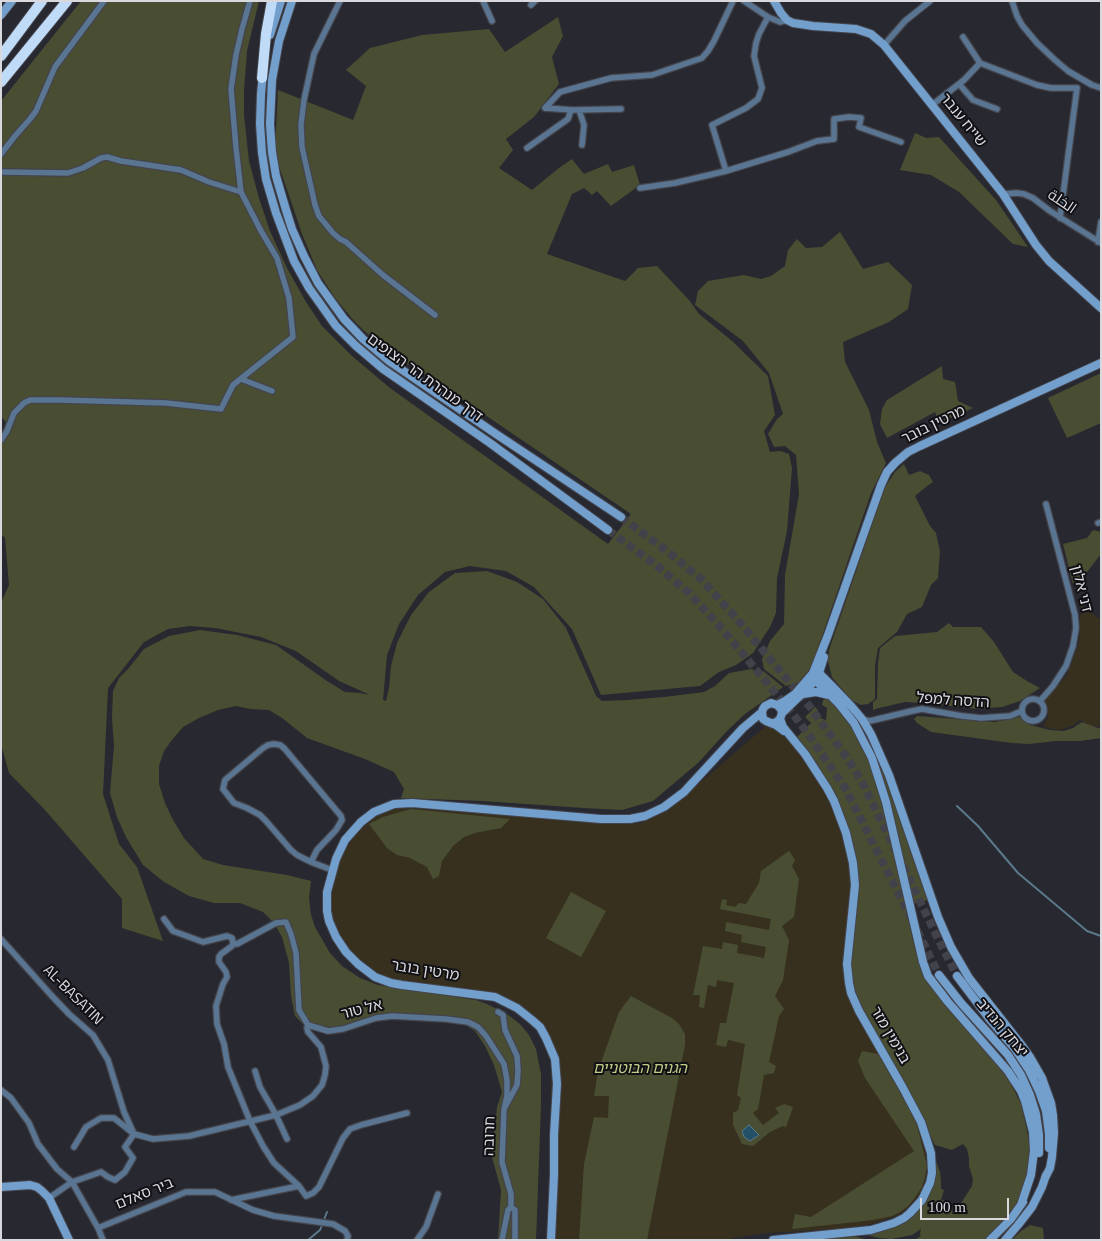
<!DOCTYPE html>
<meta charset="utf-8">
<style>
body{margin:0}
#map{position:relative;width:1102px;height:1241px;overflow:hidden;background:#282830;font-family:Georgia,serif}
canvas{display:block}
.frame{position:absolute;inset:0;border:2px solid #d8d8dd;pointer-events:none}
.scale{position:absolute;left:920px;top:1198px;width:89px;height:22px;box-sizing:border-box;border:2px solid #d8d8dd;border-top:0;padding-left:6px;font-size:15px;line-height:18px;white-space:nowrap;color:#d8d8dd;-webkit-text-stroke:4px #111115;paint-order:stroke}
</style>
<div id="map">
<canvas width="1102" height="1241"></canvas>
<div class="frame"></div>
<div class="scale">100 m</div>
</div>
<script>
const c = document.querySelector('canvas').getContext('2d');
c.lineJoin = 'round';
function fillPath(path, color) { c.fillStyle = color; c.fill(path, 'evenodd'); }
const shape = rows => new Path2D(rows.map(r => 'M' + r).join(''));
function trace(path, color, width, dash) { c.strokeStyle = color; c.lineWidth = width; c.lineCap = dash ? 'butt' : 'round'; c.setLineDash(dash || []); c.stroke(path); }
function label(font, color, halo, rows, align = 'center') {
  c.font = font + ' Georgia,Cairo,"Noto Sans Hebrew",serif'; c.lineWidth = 4; c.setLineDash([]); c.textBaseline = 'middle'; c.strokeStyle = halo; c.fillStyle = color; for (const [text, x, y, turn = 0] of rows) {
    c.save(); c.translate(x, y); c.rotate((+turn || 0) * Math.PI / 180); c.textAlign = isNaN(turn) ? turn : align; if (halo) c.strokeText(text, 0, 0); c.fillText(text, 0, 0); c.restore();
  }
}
fillPath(shape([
 [1081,605,1101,620,1101,727,1090,725,1080,720,1074,725,1060,730,1043,727,1048,717,1048,709,1045,701,1067,675,1079,643],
 [767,725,779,730,806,760,826,790,842,828,854,884,845,981,918,1121,925,1141,928,1163,927,1181,919,1196,905,1211,896,1216,872,1224,837,1229,766,1233,733,1238,732,1240,553,1240,551,1169,551,1063,539,1032,527,1017,507,999,492,992,407,982,391,978,376,972,362,963,352,952,341,939,335,927,331,911,330,899,332,882,338,861,357,832,372,817,395,808,410,808,630,824,641,823,666,812]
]), '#37301f');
fillPath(shape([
 [81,1,259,1,247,51,244,90,244,115,249,161,259,198,270,231,287,268,306,302,322,326,352,356,390,388,608,544,631,514,432,379,395,357,374,340,355,322,335,298,317,270,302,234,275,154,278,90,353,120,366,86,346,70,370,48,422,35,489,29,505,52,558,17,563,36,552,57,559,84,534,117,506,139,513,150,499,168,532,190,559,168,572,159,584,174,608,164,612,172,634,165,640,185,611,206,597,191,592,195,584,188,572,194,547,254,625,281,638,268,657,266,689,300,699,314,732,341,768,376,775,415,764,431,770,452,780,451,789,454,792,468,787,531,777,578,776,613,770,627,753,653,736,665,719,672,700,686,601,695,572,629,534,587,506,571,470,566,445,572,418,595,399,624,387,655,383,700,386,701,389,688,391,666,397,643,411,615,429,592,455,573,487,571,517,582,543,599,566,628,591,684,596,696,602,701,627,700,664,697,704,692,715,686,729,673,752,669,759,675,763,671,783,687,745,714,727,731,698,763,653,801,622,810,584,808,483,801,401,798,404,789,394,772,365,759,307,738,282,718,269,710,250,709,236,706,218,710,199,718,183,727,172,740,164,751,159,766,159,784,165,803,173,820,184,838,203,859,223,865,287,875,311,881,309,898,311,915,315,927,330,953,342,966,360,978,378,985,476,1000,487,1004,507,1014,520,1024,529,1035,536,1049,541,1074,541,1105,536,1240,498,1240,501,1190,492,1157,497,1107,502,1092,494,1065,485,1046,475,1031,464,1024,442,1020,375,1017,333,1029,316,1029,304,1025,295,1016,291,996,289,963,282,937,274,923,263,912,240,903,214,903,189,896,164,882,143,865,126,837,117,817,110,793,114,746,112,718,113,691,119,678,128,669,144,649,169,636,200,630,237,635,276,645,327,681,345,692,360,693,370,695,339,681,296,651,261,637,215,628,190,626,168,629,144,642,108,688,103,794,119,844,137,867,163,941,122,928,122,899,45,810,9,773,1,744,1,603,9,585,5,538,1,534,1,435,6,422,1,417,1,101],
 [915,133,926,138,939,137,996,200,1028,247,1013,244,959,192,931,175,900,170],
 [840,232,863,269,888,262,912,285,908,309,889,322,843,342,845,362,869,410,877,442,886,463,871,493,816,654,810,669,798,683,786,686,764,669,762,659,770,641,784,624,785,575,799,494,796,455,785,446,774,447,768,434,777,419,783,414,769,373,743,341,695,305,698,291,708,281,744,275,761,279,771,276,785,266,788,250,797,239,806,248,822,247],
 [942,366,943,379,955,382,958,401,973,408,939,423,935,412,887,438,880,424,882,409,887,400],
 [1101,373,1101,423,1067,438,1048,398],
 [904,464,909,475,920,471,929,475,933,482,922,490,915,496,930,526,936,533,940,551,938,578,931,585,922,607,907,614,897,632,878,648,875,666,875,699,868,704,861,705,851,700,832,677,828,661,829,650,885,487,895,472],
 [1093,530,1101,532,1101,554,1083,577,1073,584,1063,544,1087,538],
 [949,623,953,627,981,627,994,642,1013,672,1027,681,1040,688,1020,701,1002,707,978,709,922,703,905,702,879,708,873,710,873,702,877,699,878,663,880,648,895,636,937,632],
 [824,697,834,704,843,715,855,732,867,755,877,781,889,822,913,941,920,965,925,977,933,988,1006,1074,1021,1104,1029,1140,1030,1153,1029,1169,1024,1186,1018,1203,1009,1214,984,1240,914,1240,921,1236,920,1234,921,1229,912,1235,891,1239,879,1238,860,1233,878,1232,888,1229,899,1225,912,1217,920,1208,927,1199,932,1187,934,1180,935,1158,940,1172,941,1182,941,1189,944,1190,941,1200,948,1201,946,1209,956,1211,972,1186,973,1179,969,1166,969,1158,967,1149,963,1144,952,1150,935,1145,895,1066,862,1009,855,992,851,977,849,963,857,897,846,826,796,738,811,723,805,717,815,707,818,710,817,717,826,720,827,708,822,705],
 [917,716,995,722,1019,717,1030,725,1050,730,1064,731,1073,728,1082,722,1101,729,1101,738,1080,741,1056,741,1029,744,1012,743,931,732,917,723,914,719],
 [862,724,879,757,929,900,912,904,894,817,882,775,869,744,858,726],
 [411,809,510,819,501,828,475,833,464,837,453,846,442,861,439,876,433,879,427,867,410,858,397,855,387,848,369,824,383,817],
 [789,851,795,860,792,866,799,879,794,917,782,926,789,940,783,980,775,996,784,1009,779,1016,769,1062,776,1066,774,1073,764,1075,758,1109,753,1113,763,1125,779,1113,775,1108,784,1104,793,1107,786,1127,783,1126,770,1132,753,1146,742,1144,733,1125,733,1113,738,1110,741,1098,737,1095,745,1044,728,1040,726,1047,716,1045,720,1023,726,1023,734,983,717,980,716,987,708,985,704,1008,699,1007,700,995,693,995,703,946,722,949,723,942,738,945,737,953,764,958,766,947,741,942,742,935,725,931,726,922,769,930,771,919,720,909,722,899,727,900,726,905,735,907,739,903,746,904,759,883,761,871],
 [571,892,606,911,581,957,546,938],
 [631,996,672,1018,679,1024,685,1034,685,1045,647,1240,579,1240,584,1164,594,1117,608,1118,609,1096,594,1096,598,1071,619,1012],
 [862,1051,878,1054,916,1121,927,1166,925,1177,922,1187,914,1199,908,1206,900,1212,892,1216,873,1220,792,1229,795,1214,811,1217,914,1151,865,1078,858,1061],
 [1030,1225,1043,1228,1044,1240,1012,1240,1021,1231],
 [853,1236,868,1240,805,1240]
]), '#494e32');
const water = shape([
 [749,1125,759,1135,750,1141,744,1137,742,1131,749,1125]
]);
fillPath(water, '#245067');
trace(water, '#5a798a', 1);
trace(shape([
 [957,806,978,826,1018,873,1087,931,1101,936],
 [308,1240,320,1230,327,1212]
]), '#5a798a', 2);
trace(shape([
 [621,517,667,551,702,580,737,619,810,707,848,759,862,782,895,849],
 [608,530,656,565,689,593,723,630,796,718,811,738,845,788,911,918],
 [903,866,939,941,957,976],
 [917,930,939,975]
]), '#42424a', 8, [8, 4]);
const street = shape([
 [340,1,314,54,304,100,301,125,302,147,315,205,319,216,333,233,340,239,346,242,383,275,435,315],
 [483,1,492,21],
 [744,1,768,17,780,22,787,20],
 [1012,1,1017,16,1022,25,1037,43,1055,60,1068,71,1092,85,1101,88],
 [531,5,535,1],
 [963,37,980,63,1037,85,1051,88,1077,88,1060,218],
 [884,45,905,21,930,1],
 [959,84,973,100,997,109],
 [932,105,964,80,980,63],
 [545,108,560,92,611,78,652,75,702,58,708,51,714,41,733,1],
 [545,108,573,110,621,109],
 [579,110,584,125,582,145],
 [527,148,568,119,571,110],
 [1,154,15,136,30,119,36,111,55,67,104,1],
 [726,171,712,125,746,108,758,99,762,88,754,56,756,43,759,34,768,17],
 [1,172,68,173,83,168,101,158,107,157,121,161,181,170,209,182,241,192],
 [640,188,675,183,726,171,788,152,817,141,834,139,834,119,849,117,861,118,859,127,901,142],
 [1003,194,1017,193,1024,194,1033,198,1050,211,1101,243],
 [1098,242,1101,222],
 [241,379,272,391],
 [1,440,7,431,14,413,24,403,30,400,61,400,166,403,221,409,233,385,293,337,289,298,277,258,261,231,241,192,236,148,231,89,236,55,242,29,250,1],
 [1098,523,1101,522],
 '1022 710a11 11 0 1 1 22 0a11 11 0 1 1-22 0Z',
 [1040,701,1053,686,1066,666,1073,646,1076,628,1075,615,1046,504],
 [862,719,869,721,874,720,912,711,922,709,962,716,981,718,1010,716,1022,711],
 [311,862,317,850,336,830,342,820,341,816,284,748,280,745,274,744,268,745,263,748,225,780,223,789,234,803,247,808,260,815,266,821,291,850,297,855,311,862,332,870],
 [164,919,173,931,203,942,227,936,232,938,233,943,232,946,221,954,219,957,219,962,226,972,227,977,223,984,216,1006,217,1024,224,1044,228,1067,250,1121,263,1146,274,1163,299,1186],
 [1,939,51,995,69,1014,93,1035,108,1060,124,1112,133,1132],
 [233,943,237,944,276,923,286,922,291,934,296,953,299,1010,308,1025],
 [498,1012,503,1015,505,1030,517,1056,518,1070,517,1085,504,1109,502,1162,511,1194,511,1207],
 [255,1071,260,1087,276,1115,287,1139],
 [1,1090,11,1098,29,1123,38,1144,57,1169,72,1182,101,1172,108,1177,115,1180,125,1172,133,1158,125,1147,134,1134],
 [74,1147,86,1127,101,1118,114,1118,134,1134,153,1139,189,1136,276,1115,300,1105,313,1096,322,1085,325,1075,326,1066,321,1047,308,1032,307,1028,308,1025,328,1031,343,1029,376,1018,392,1016,446,1019,468,1022,478,1027,486,1036,504,1064,507,1080,507,1096,504,1109],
 [49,1198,72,1182,98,1228,103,1240],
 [231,1200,299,1186,306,1196,313,1193,319,1187,343,1138,350,1129,361,1125,407,1113],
 [98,1228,186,1192,215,1192,253,1210,274,1216,333,1224,345,1231,348,1236,347,1240],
 [417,1240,426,1227,438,1194],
 [502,1240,508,1210,511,1207,515,1210,515,1240]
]);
const secondary = shape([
 [292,1,279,41,272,80,270,124,272,152,276,176,286,210,292,229,304,256,318,283,344,319,363,339,389,361,496,434,621,517],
 [774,1,781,13,787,20,793,23,813,26,856,29,871,34,884,45,1003,194,1036,245,1049,261,1101,308],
 [1,15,12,1],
 [270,35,281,1],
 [263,73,261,94,260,124,262,153,266,179,276,213,294,261,309,288,336,326,356,346,383,369,490,443,608,530],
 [813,673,815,680,839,704,854,723,872,758,886,802,923,962,928,976,948,1002,1008,1071,1021,1091,1025,1101,1033,1132,1034,1151,1031,1175,1021,1205],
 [813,673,819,673,831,685,852,707,862,719,871,734,889,775,938,917,951,947,969,978,1023,1047,1030,1057,1042,1078,1051,1103,1053,1115,1054,1133,1052,1157,1050,1168,1045,1178],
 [803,694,816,692,829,695],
 [777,705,785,701,795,694,813,673,828,635,881,485,887,472,895,463,908,452,920,446,1101,363],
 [782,713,811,685,819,673,824,657],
 [772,723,775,723,780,719,782,713,781,709,777,705,771,703,765,706,763,709,762,712,763,719,766,721,776,725,784,731],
 [939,975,961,1003,1008,1055,1021,1075,1030,1095,1036,1114,1039,1135,1039,1153],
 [957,976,991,1021,1015,1049,1029,1070,1039,1091,1046,1111,1049,1134,1049,1148],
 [1,1187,30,1185,37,1187,42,1191,49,1198,69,1240],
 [551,1240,554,1175,554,1135,557,1084,555,1059,546,1038,540,1027,532,1020,517,1008,495,997,402,985,391,983,375,977,358,964,346,952,336,937,329,921,327,911,327,892,336,859,345,840,361,822,374,812,394,804,412,803,601,819,630,819,645,816,664,807,684,792,743,728,762,712],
 [773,1240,871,1230,894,1223,904,1218,910,1213,922,1200,930,1183,932,1173,931,1153,921,1122,903,1088,859,1011,851,993,849,983,847,964,855,885,853,863,846,833,834,801,827,788,805,754,783,727,780,719],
 [990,1240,1011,1219,1023,1202],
 [1005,1240,1018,1225,1032,1207,1042,1187,1046,1175]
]);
const highway = shape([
 [1,56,42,1],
 [262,78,266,34,272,1],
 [1,82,67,1]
]);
trace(street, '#44444c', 8);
trace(secondary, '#44444c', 10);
trace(highway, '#44444c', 12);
trace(street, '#597591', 5.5);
trace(secondary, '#739fcd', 8);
trace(highway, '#c0dbf7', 10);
label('15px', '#d8d8dd', '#111115', [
 ["שייח ענבר",962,121,51],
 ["الخلة",1061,203,34],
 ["דרך מנהרת הר הצופים",424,379,36],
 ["מרטין בובר",934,426,-26],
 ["דני אלון",1080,589,76],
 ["הדסה למפל",953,702,4],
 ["מרטין בובר",425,972,9],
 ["AL-BASATIN",72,996,45],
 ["אל טור",362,1011,-14],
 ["יצחק הנדיב",1001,1029,50],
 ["בנימין מזר",889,1036,60],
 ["חרובה",491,1136,-88],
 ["ביר סאלם",145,1195,-22]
]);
label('italic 15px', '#c0cc86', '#111115', [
 ["הגנים הבוטניים",640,1070]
]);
</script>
